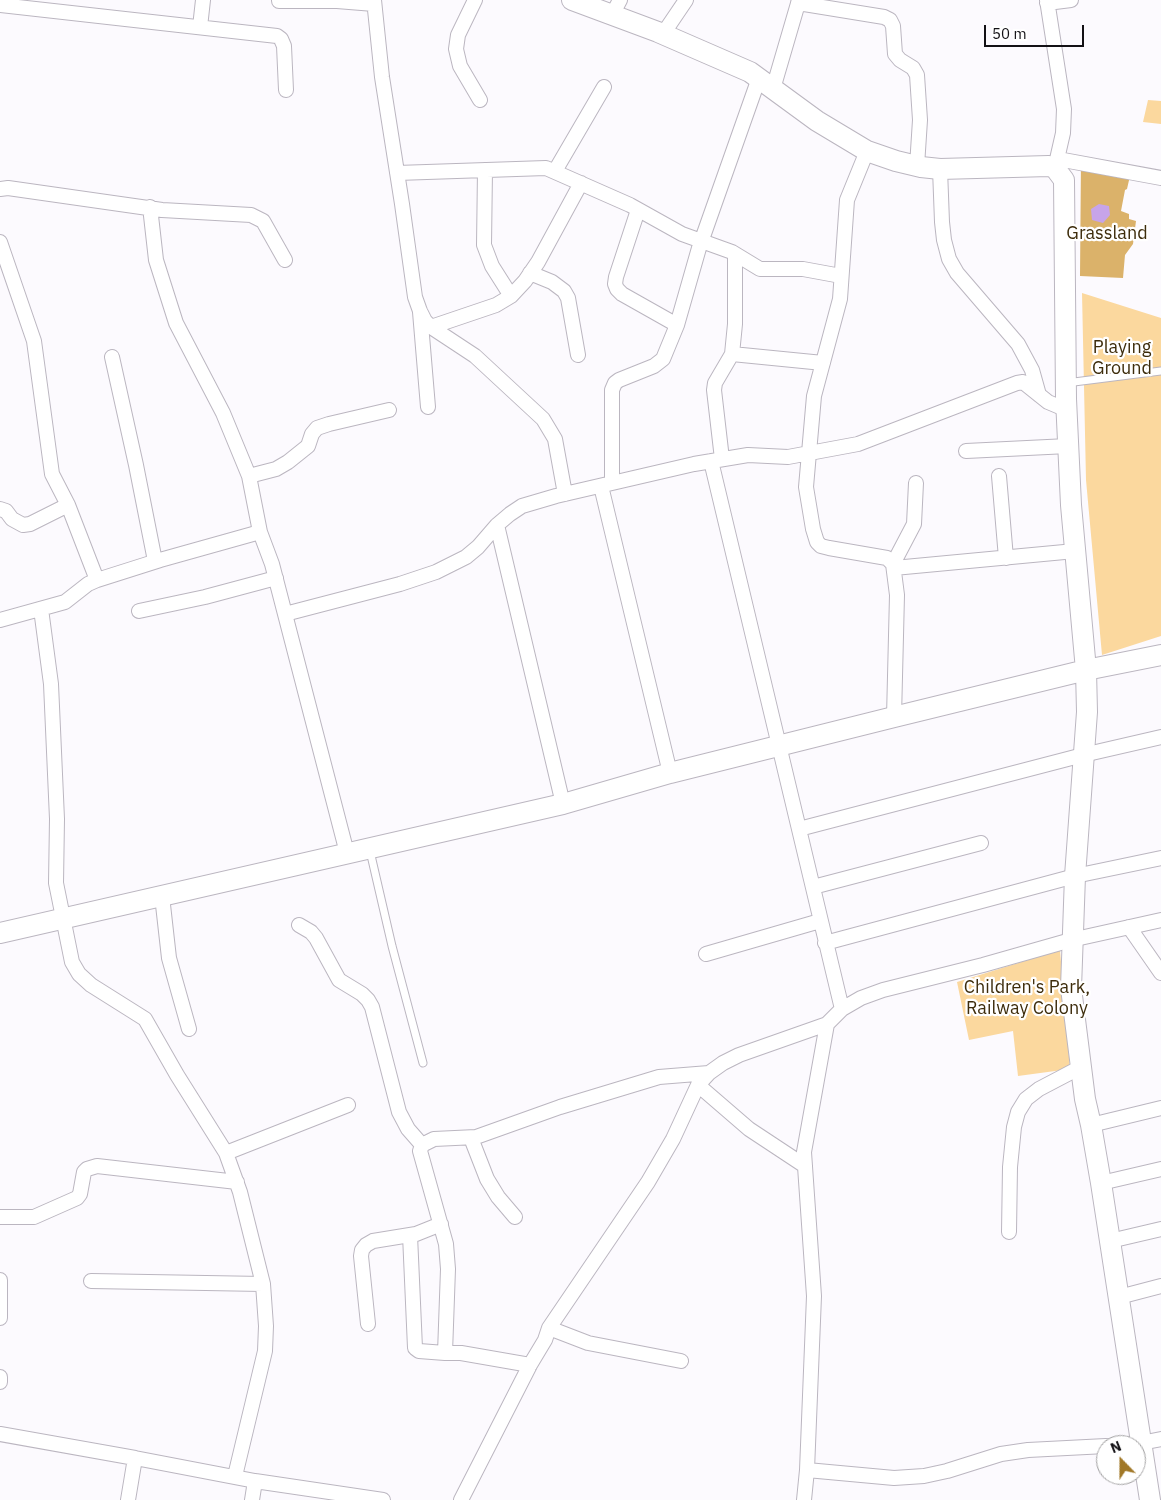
<!DOCTYPE html>
<style>
body{margin:0}
#map{position:relative;width:1161px;height:1500px;overflow:hidden;background:#fcfafe;font-family:"IBM Plex Sans",sans-serif}
canvas{display:block}
.north{position:absolute;left:1096px;top:1435px;width:50px;height:50px;box-sizing:border-box;background:#fff;border:1px solid #a1a0a1;border-radius:50%;rotate:338deg;font-size:14px;font-weight:700;line-height:20px;text-align:center;color:#131115}
.north::after{content:'';display:block;margin:auto;width:18px;height:22px;background:#a17827;clip-path:polygon(50% 0,100% 100%,50% 72%,0 100%)}
.scale{position:absolute;left:984px;top:25px;width:100px;height:22px;box-sizing:border-box;border:2px solid #131115;border-top:0;padding-left:6px;font-size:15px;line-height:18px;white-space:nowrap;color:#131115;-webkit-text-stroke:4px #fff;paint-order:stroke}
</style>
<div id="map">
<canvas width="1161" height="1500"></canvas>
<div class="north">N</div>
<div class="scale">50 m</div>
</div>
<script>
const c = document.querySelector('canvas').getContext('2d');
c.lineJoin = 'round';
function fillPath(path, color) { c.fillStyle = color; c.fill(path, 'evenodd'); }
const shape = rows => new Path2D(rows.map(r => 'M' + r).join(''));
function trace(path, color, width, dash) { c.strokeStyle = color; c.lineWidth = width; c.lineCap = dash ? 'butt' : 'round'; c.setLineDash(dash || []); c.stroke(path); }
function label(font, color, halo, rows, align = 'center') {
  c.font = font + ' "IBM Plex Sans",sans-serif'; c.lineWidth = 4.5; c.setLineDash([]); c.textBaseline = 'middle'; c.strokeStyle = halo; c.fillStyle = color; for (const [text, x, y, turn = 0] of rows) {
    c.save(); c.translate(x, y); c.rotate((+turn || 0) * Math.PI / 180); c.textAlign = isNaN(turn) ? turn : align; if (halo) c.strokeText(text, 0, 0); c.fillText(text, 0, 0); c.restore();
  }
}
fillPath(shape([
 [1148,100,1161,101,1161,124,1143,122],
 [1082,293,1161,318,1161,636,1102,655,1086,480],
 [1060,950,1070,1069,1018,1076,1013,1031,969,1040,957,982]
]), '#fbd89e');
fillPath(shape([
 [1081,158,1132,167,1127,189,1125,190,1121,211,1129,214,1129,219,1136,221,1133,244,1125,255,1123,278,1080,276]
]), '#dbb26a');
fillPath(shape([
 [1099,204,1109,206,1110,215,1103,223,1092,220,1091,209]
]), '#c7a4e9');
const lane = shape([
 [1066,383,1161,371],
 [370,851,392,946,423,1063]
]);
const street = shape([
 [374,0,382,77,402,204,415,297,420,311,425,321,431,327,475,356,543,419,555,439,565,494],
 [475,0,458,35,456,49,460,66,480,100],
 [1047,0,1064,109,1063,133,1055,168],
 [279,1,337,1,374,4],
 [798,3,884,17,890,20,893,26,895,54,900,60,913,68,917,75,920,120,917,166],
 [1047,3,1071,0],
 [0,5,277,36,281,39,284,46,286,90],
 [612,15,620,0],
 [200,27,203,0],
 [663,34,686,0],
 [773,89,799,0],
 [867,151,847,200,840,299,814,396,806,487,813,529,817,542,821,546,829,548,887,558,893,564,897,595,894,717],
 [1058,159,1161,178],
 [940,169,942,222,944,240,949,259,957,273,1018,344,1032,370,1039,395],
 [485,170,484,245,492,266,511,296],
 [555,171,604,87],
 [397,173,546,168,630,205,682,234,732,252,760,269,803,269,841,276],
 [0,189,8,188,162,210,251,215,263,221,285,260],
 [150,207,156,260,176,323,223,413,249,476,260,532,272,564,347,853],
 [638,210,616,277,615,284,617,289,622,294,677,325],
 [0,242,34,341,52,474,68,505,97,580],
 [530,273,552,282,564,291,568,298,578,355],
 [420,312,428,407],
 [431,327,496,305,511,296,525,281,538,262,581,183],
 [732,354,823,363],
 [112,357,136,465,155,561],
 [966,451,1068,446],
 [722,459,714,390,715,383,732,354,735,324,735,254],
 [711,461,842,1009],
 [249,476,276,469,288,462,308,446,312,434,317,428,329,424,389,410],
 [999,476,1006,558],
 [612,483,612,390,615,383,619,380,654,366,663,359,677,325,699,248,759,78],
 [601,486,670,773],
 [0,509,6,511,12,519,23,525,30,524,68,505],
 [497,525,563,804],
 [893,564,914,524,916,483],
 [894,568,1075,551],
 [41,609,51,684,57,819,56,883,72,962,79,974,91,985,145,1019,177,1075,226,1153,240,1192,263,1284,266,1326,265,1351,235,1476],
 [139,611,205,597,276,578],
 [285,614,400,584,436,572,466,557,478,547,497,525,510,514,522,506,556,496,694,464,748,455,788,457,858,444,1017,383,1023,382,1048,402,1067,410],
 [0,620,65,602,88,584,97,580,160,560,260,532],
 [799,829,1083,755,1161,737],
 [813,887,981,843],
 [162,896,169,958,189,1029],
 [299,925,311,932,316,938,339,980,362,994,368,1000,372,1007,399,1112,408,1129,422,1145],
 [1129,927,1161,973],
 [825,943,1075,876,1161,858],
 [706,954,820,921],
 [698,1085,749,1129,805,1166],
 [1091,1125,1161,1108],
 [471,1138,487,1179,498,1197,515,1217],
 [226,1153,348,1105],
 [1101,1183,1161,1169],
 [0,1217,34,1217,77,1198,80,1194,84,1172,87,1169,97,1166,237,1182],
 [1009,1232,1010,1167,1014,1127,1018,1112,1026,1099,1039,1089,1081,1067],
 [410,1235,415,1348,419,1351,445,1353],
 [1110,1241,1161,1229],
 [0,1280,0,1318],
 [91,1281,263,1284],
 [1119,1297,1161,1286],
 [368,1324,361,1256,362,1250,366,1245,373,1241,416,1234,441,1224],
 [549,1328,588,1343,681,1361],
 [530,1365,461,1353,445,1353,448,1269,446,1244,420,1151,422,1145,434,1139,476,1137,560,1107,659,1077,709,1073],
 [0,1377,0,1382],
 [0,1434,135,1458,128,1500],
 [1121,1445,1141,1443,1161,1439],
 [135,1458,255,1481,383,1500],
 [807,1470,894,1478,924,1476,947,1471,1001,1454,1028,1450,1106,1446],
 [252,1500,255,1481],
 [461,1500,530,1365,545,1340,549,1328,648,1182,673,1139,698,1085,709,1073,723,1063,739,1055,827,1024,842,1009,861,998,883,990,983,965,1071,940,1161,920],
 [804,1500,807,1470,814,1296,804,1152,827,1024]
]);
const secondary = shape([
 [572,0,658,32,750,72,817,121,867,151,896,161,921,167,940,169,1049,166,1055,168,1064,180,1066,399,1071,505,1086,670,1087,712,1075,876,1071,988,1085,1099,1091,1125,1101,1183,1150,1500],
 [0,933,563,804,670,773,894,717,1086,670,1161,655]
]);
trace(lane, '#bbb6c0', 9);
trace(street, '#bbb6c0', 16);
trace(secondary, '#bbb6c0', 22);
trace(lane, '#fff', 7);
trace(street, '#fff', 14);
trace(secondary, '#fff', 20);
label('18px', '#3d2c0b', '#fff', [
 ["Grassland",1107,234],
 ["Playing",1122,348],
 ["Ground",1122,369],
 ["Children's Park,",1027,988],
 ["Railway Colony",1027,1009]
]);
</script>
